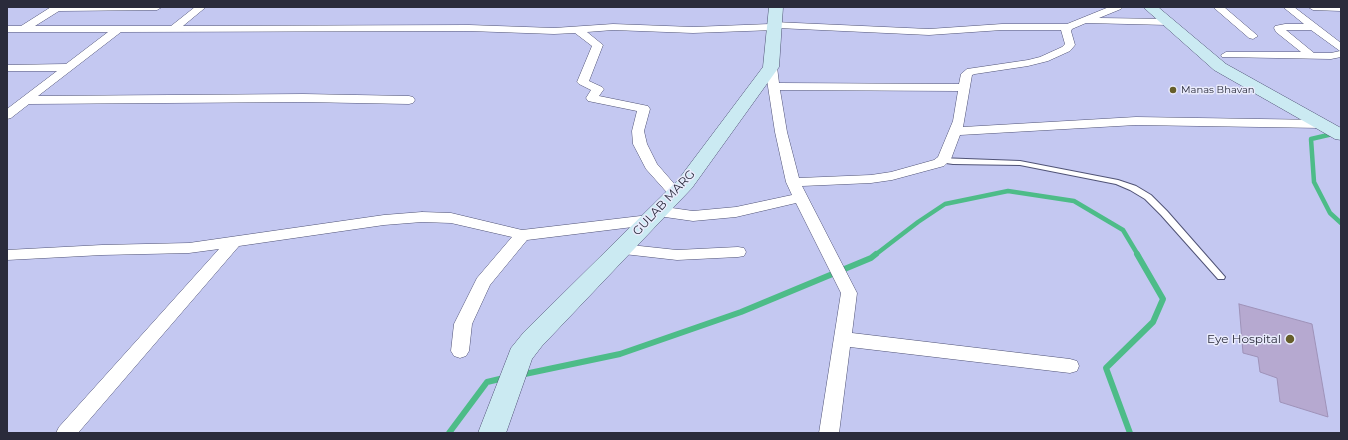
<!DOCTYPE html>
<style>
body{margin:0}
#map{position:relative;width:1348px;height:440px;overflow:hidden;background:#c4c8f1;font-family:Montserrat,sans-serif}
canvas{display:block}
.frame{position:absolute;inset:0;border:8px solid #2a2b3b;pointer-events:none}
</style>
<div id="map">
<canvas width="1348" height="440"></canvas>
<div class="frame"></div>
</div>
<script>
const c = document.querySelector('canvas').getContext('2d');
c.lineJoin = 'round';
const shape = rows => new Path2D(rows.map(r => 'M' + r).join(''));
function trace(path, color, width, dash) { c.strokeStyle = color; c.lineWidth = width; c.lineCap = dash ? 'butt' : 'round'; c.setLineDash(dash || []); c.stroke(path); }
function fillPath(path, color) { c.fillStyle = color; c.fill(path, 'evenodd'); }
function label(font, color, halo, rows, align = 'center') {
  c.font = font + ' Montserrat,sans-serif'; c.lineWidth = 3; c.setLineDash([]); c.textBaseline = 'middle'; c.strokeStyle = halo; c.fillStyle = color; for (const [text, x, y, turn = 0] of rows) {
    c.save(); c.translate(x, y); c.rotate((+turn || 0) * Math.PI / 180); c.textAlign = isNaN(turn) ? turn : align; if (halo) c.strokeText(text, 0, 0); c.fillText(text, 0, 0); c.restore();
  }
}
trace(shape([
 [1341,132,1311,139,1314,182,1330,213,1341,223],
 [875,255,918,222,945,204,1008,191,1074,201,1123,230,1138,255]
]), '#4dbc88', 4.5);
trace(shape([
 [520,375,620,354,741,312,871,258,876,254],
 [449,433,487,382,504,378],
 [1130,433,1106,368,1153,322,1163,299,1137,254]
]), '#4dbc88', 6);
const building = shape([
 [1239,304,1312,324,1328,417,1280,402,1277,378,1260,372,1258,357,1243,353,1239,304]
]);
fillPath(building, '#b6a9d0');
trace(building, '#9e92b8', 1);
const lane = shape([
 [939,158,1020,161,1118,180,1136,186,1151,195,1167,211,1225,277,1224,279,1218,279,1161,215,1145,199,1130,190,1116,184,1020,165,953,164,939,162,938,160,939,158]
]);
const street = shape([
 [51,7,162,7,157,10,59,11,35,26,171,26,195,7,206,7,183,26,469,25,554,28,613,24,693,27,770,24,774,22,929,29,1002,24,1067,24,1109,7,1123,7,1121,9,1099,18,1168,19,1173,22,1168,25,1086,23,1072,29,1071,31,1075,45,1070,51,1048,61,1028,66,975,74,972,75,963,127,1136,117,1322,120,1326,121,1328,124,1326,127,1322,128,1136,125,960,135,951,159,944,166,892,180,871,183,802,186,857,293,852,333,1070,359,1077,361,1079,366,1077,371,1070,373,850,347,839,433,819,433,841,293,796,203,736,217,693,221,658,216,653,214,651,211,653,208,658,206,693,211,736,207,792,195,786,182,775,132,765,67,767,65,775,65,777,67,779,83,959,84,961,74,967,69,1028,60,1040,57,1062,47,1065,44,1061,30,1002,30,929,35,778,28,774,30,693,33,613,30,587,32,603,45,589,81,602,87,604,89,599,96,648,106,650,109,644,131,647,144,657,164,683,194,681,197,676,198,671,197,646,169,633,144,632,131,637,111,588,101,586,98,591,90,579,84,577,82,592,46,575,33,554,34,469,31,121,32,38,96,303,94,409,96,413,97,415,100,413,103,409,104,303,102,29,104,11,118,7,119,7,109,57,71,7,71,7,65,66,64,108,32,7,32,7,26,21,26,51,7],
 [780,90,958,91,953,121,938,157,934,160,891,172,871,175,799,178,787,132,780,90],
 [1213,7,1224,7,1258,36,1253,39,1249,38,1213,7],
 [1283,7,1294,7,1341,43,1341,57,1331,59,1222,57,1221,55,1226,52,1301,52,1276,32,1274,28,1275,26,1285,24,1304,24,1283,7],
 [1286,30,1311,30,1340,51,1331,53,1314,53,1286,30],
 [1308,7,1341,7,1341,11,1313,10,1308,7],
 [422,212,451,213,522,230,649,215,654,217,656,220,654,223,649,225,527,240,490,285,472,324,469,351,466,356,460,358,454,356,451,351,454,324,477,278,512,237,451,223,422,222,384,225,239,246,78,433,56,433,59,427,219,249,189,253,102,255,7,260,7,250,102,245,189,243,384,215,422,212],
 [621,244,677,250,738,247,744,248,746,252,744,256,738,257,677,260,615,253,613,249,615,245,621,244]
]);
const secondary = shape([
 [769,7,783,7,779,67,692,188,542,346,532,359,506,433,478,433,511,348,524,332,678,180,763,67,769,7],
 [1143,7,1158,7,1226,64,1341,128,1341,140,1335,139,1214,70,1143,7]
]);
trace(lane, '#505376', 2);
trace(street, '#505376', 1);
trace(secondary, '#505376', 1);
fillPath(lane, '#fff');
fillPath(street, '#fff');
fillPath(secondary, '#cbeaf2');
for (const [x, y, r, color] of [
 [1173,90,4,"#665e2a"],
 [1290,339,5,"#665e2a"]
]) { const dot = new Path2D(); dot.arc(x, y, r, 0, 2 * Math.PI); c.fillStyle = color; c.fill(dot); trace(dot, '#e9ebfc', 1.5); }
label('10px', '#2a2b3b', '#e9ebfc', [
 ["Manas Bhavan",1181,90]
], 'left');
label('12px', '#2a2b3b', '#e9ebfc', [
 ["GULAB MARG",664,203,-47]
]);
label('12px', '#2a2b3b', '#e9ebfc', [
 ["Eye Hospital",1281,339]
], 'right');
</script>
